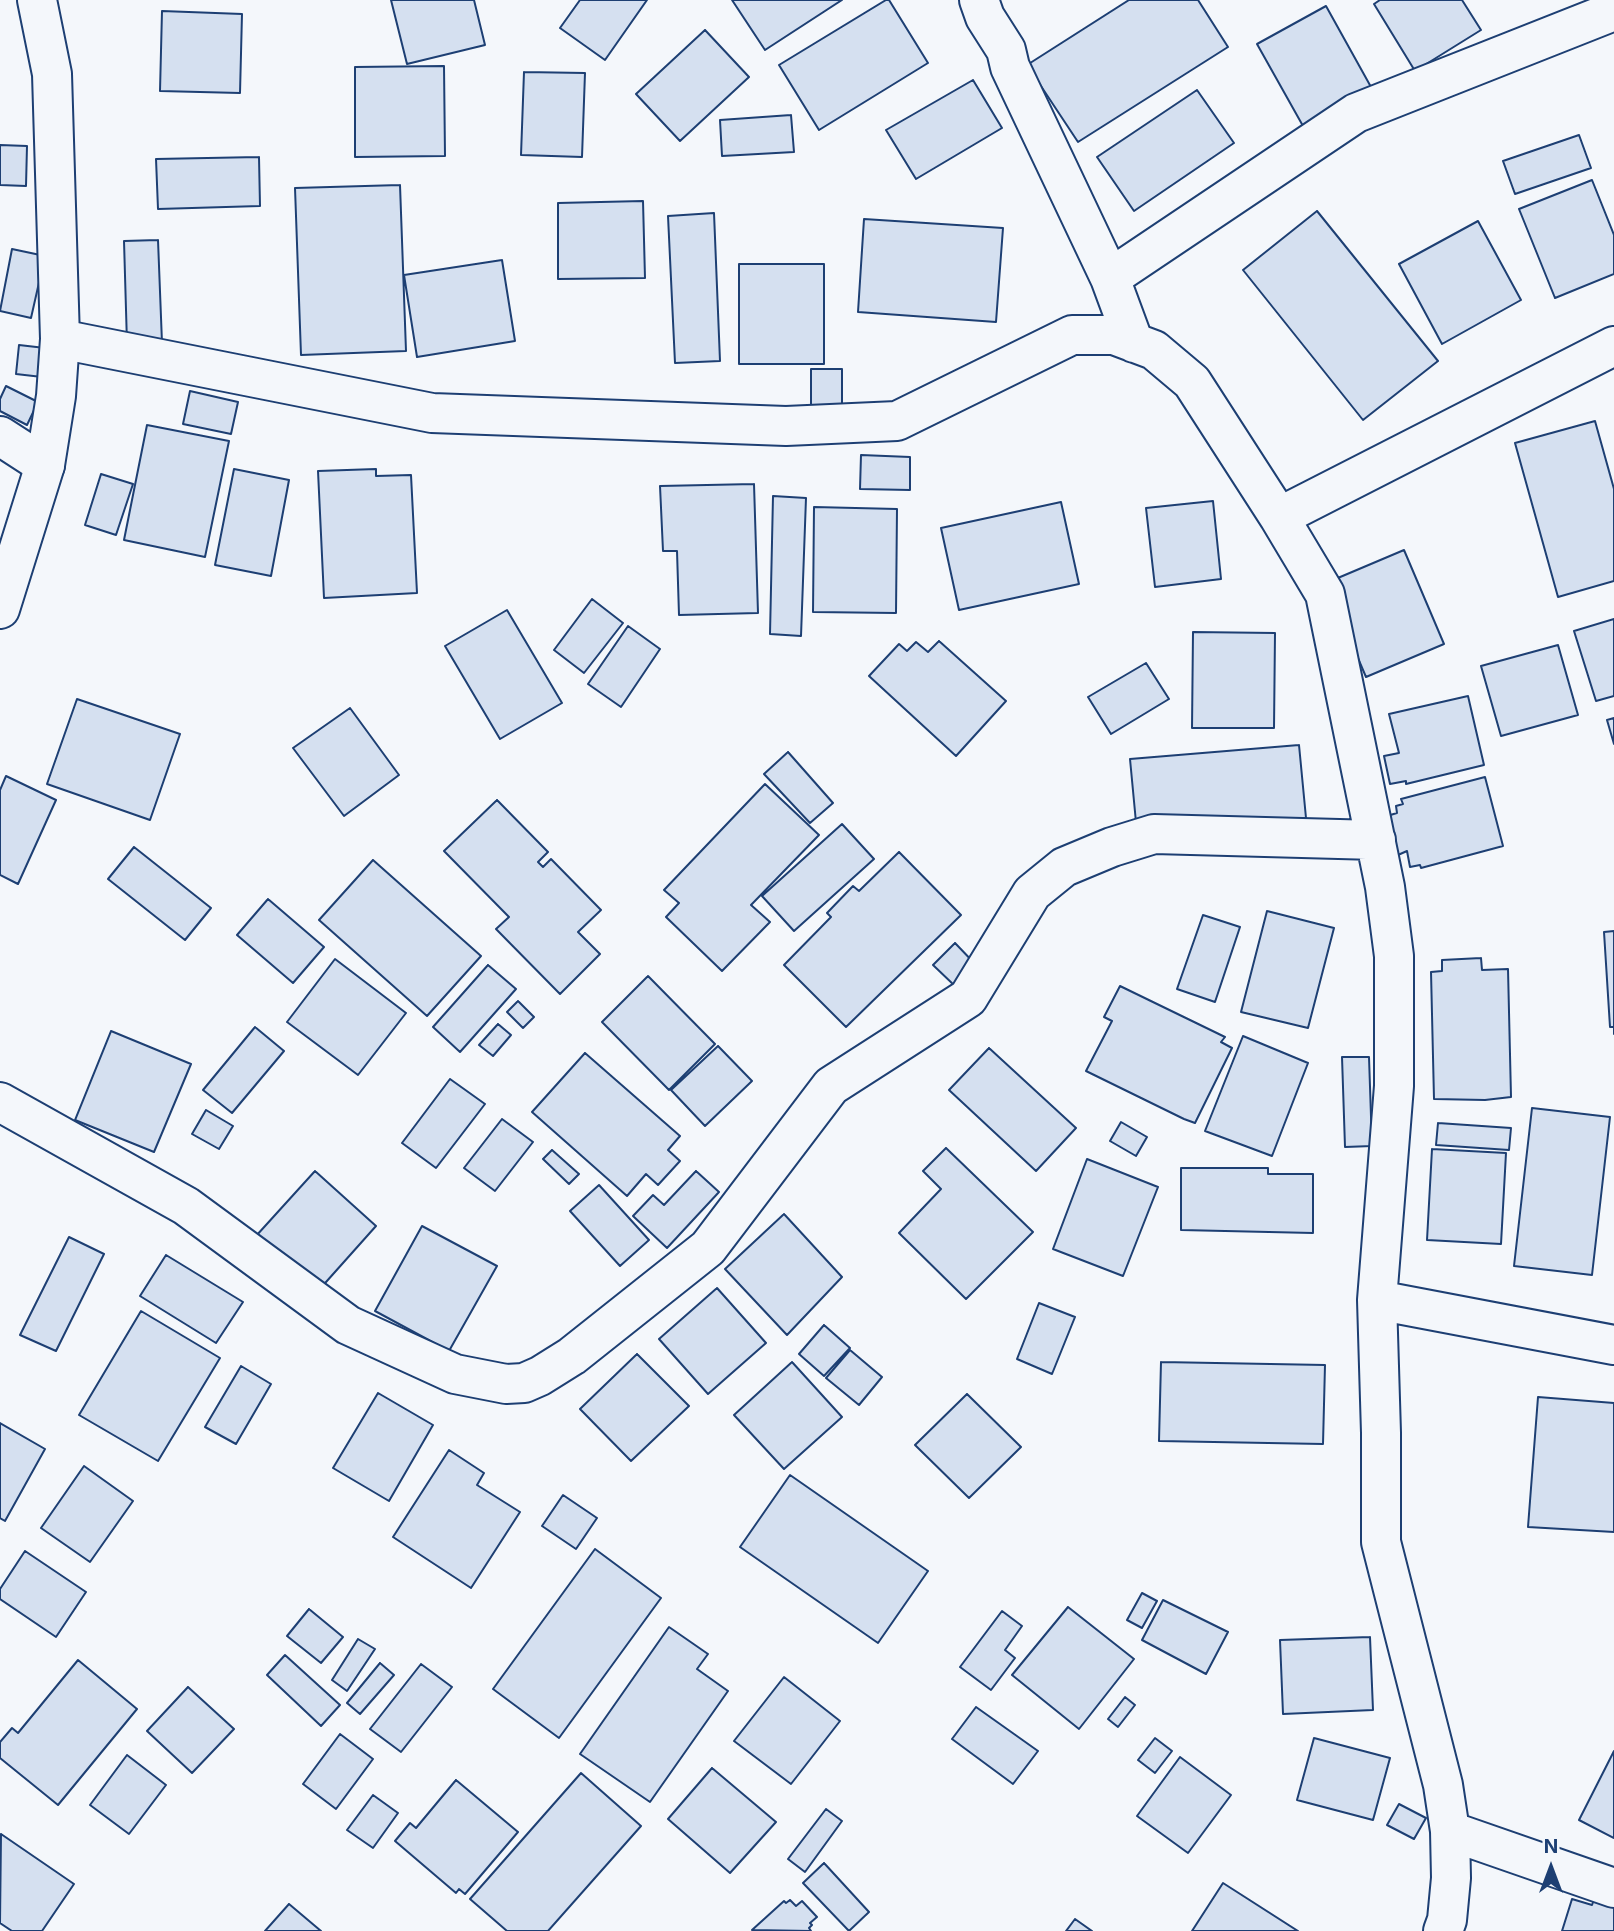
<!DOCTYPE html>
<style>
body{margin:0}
#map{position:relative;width:1614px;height:1931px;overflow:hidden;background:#f4f7fb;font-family:Inter,sans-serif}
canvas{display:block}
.north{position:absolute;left:1516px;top:1833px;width:70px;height:70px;-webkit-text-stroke:5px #f4f7fb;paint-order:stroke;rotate:0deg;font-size:19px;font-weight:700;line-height:28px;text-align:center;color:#1d3f73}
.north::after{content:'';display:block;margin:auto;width:24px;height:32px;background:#1d3f73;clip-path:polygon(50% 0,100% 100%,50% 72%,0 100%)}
</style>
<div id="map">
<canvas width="1614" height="1931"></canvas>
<div class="north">N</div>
</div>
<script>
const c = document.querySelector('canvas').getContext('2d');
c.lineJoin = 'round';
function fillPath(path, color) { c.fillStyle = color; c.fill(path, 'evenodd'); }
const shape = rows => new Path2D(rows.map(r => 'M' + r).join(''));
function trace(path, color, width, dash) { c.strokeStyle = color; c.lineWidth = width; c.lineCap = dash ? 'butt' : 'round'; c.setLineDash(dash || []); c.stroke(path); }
const building = shape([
 [391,0,474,0,485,45,407,64,391,0],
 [580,0,647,0,605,60,560,28,580,0],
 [732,0,842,0,765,50,732,0],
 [886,0,889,0,928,63,819,130,779,65,886,0],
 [1129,0,1198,0,1228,47,1078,142,1027,65,1129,0],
 [1380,0,1462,0,1481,30,1415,71,1374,4,1380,0],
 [1326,6,1371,87,1303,126,1257,44,1326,6],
 [162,11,242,14,240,93,160,91,162,11],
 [705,30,749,77,680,141,636,94,705,30],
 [444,66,445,156,355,157,355,67,444,66],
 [524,72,585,73,582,157,521,155,524,72],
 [973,80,1002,128,916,179,886,130,973,80],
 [1197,90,1234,143,1134,211,1097,157,1197,90],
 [791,115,794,152,722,156,720,120,791,115],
 [1579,135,1591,168,1515,194,1503,161,1579,135],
 [0,145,27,146,26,186,0,185,0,145],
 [259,157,260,206,158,209,156,159,259,157],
 [1592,180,1614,235,1614,274,1555,298,1519,209,1592,180],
 [400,185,406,351,301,355,295,188,400,185],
 [643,201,645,278,558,279,558,203,643,201],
 [1317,211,1438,361,1363,420,1243,270,1317,211],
 [714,213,720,361,675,363,668,216,714,213],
 [864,219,1003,228,996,322,858,312,864,219],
 [1478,221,1521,300,1442,344,1399,264,1478,221],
 [158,240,162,343,127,344,124,241,158,240],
 [12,249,45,256,31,318,0,311,12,249],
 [502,260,515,341,417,357,404,275,502,260],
 [739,264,824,264,824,364,739,364,739,264],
 [19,345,45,348,42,377,16,374,19,345],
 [811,369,842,369,842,406,811,406,811,369],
 [6,386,38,402,27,425,0,411,0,399,6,386],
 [190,391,238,402,231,434,183,424,190,391],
 [1595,421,1614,489,1614,581,1558,597,1515,443,1595,421],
 [147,425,229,441,205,557,124,540,147,425],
 [861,455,910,457,910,490,860,489,861,455],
 [234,469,289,480,271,576,215,565,234,469],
 [376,469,376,476,411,475,417,593,324,598,318,471,376,469],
 [101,474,133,484,116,535,85,525,101,474],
 [754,484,758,613,679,615,677,551,663,551,660,486,754,484],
 [773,496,806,498,801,636,770,634,773,496],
 [1213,501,1221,579,1155,587,1146,508,1213,501],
 [1061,502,1079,584,959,610,941,528,1061,502],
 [814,507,897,509,896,613,813,612,814,507],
 [1404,550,1444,644,1366,677,1326,583,1404,550],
 [592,599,623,623,584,673,554,650,592,599],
 [507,610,562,703,500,739,445,646,507,610],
 [1614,619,1614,696,1596,701,1574,631,1614,619],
 [628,626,660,649,621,707,588,684,628,626],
 [1193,632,1275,633,1274,728,1192,728,1193,632],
 [939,641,1006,701,956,756,869,676,899,644,907,651,916,642,928,652,939,641],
 [1558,645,1578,715,1501,736,1481,666,1558,645],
 [1146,663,1169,699,1111,734,1088,697,1146,663],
 [1468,696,1484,765,1406,784,1406,781,1390,784,1384,756,1399,753,1389,714,1468,696],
 [77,699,180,734,150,820,47,784,77,699],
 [350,708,399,775,344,816,293,748,350,708],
 [1614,718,1614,744,1607,720,1614,718],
 [1299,745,1306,818,1137,833,1130,759,1299,745],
 [788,752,833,803,810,823,764,774,788,752],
 [6,776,56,800,18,884,0,875,0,790,6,776],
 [1485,777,1503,846,1421,868,1420,865,1410,867,1407,851,1398,855,1387,816,1397,813,1396,806,1403,804,1401,799,1485,777],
 [765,784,819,835,751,905,770,922,722,971,666,917,679,903,664,890,765,784],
 [497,800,548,852,538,862,543,867,551,859,601,910,578,932,600,954,560,994,496,929,509,917,444,851,497,800],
 [842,824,874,859,794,931,762,896,842,824],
 [134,847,211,908,185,940,108,879,134,847],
 [899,852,961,915,846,1027,784,965,831,917,827,913,853,886,859,891,899,852],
 [373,860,481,956,427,1016,319,920,373,860],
 [268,899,324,947,293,983,237,935,268,899],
 [1267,911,1334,928,1308,1028,1241,1012,1267,911],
 [1203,915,1240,927,1215,1002,1177,989,1203,915],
 [1614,931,1614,1034,1614,1027,1610,1027,1604,932,1614,931],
 [955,943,977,966,956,987,933,965,955,943],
 [1481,958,1482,970,1508,969,1511,1097,1485,1100,1434,1099,1431,972,1442,971,1442,960,1481,958],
 [335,959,406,1013,358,1075,287,1022,335,959],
 [488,965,516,989,460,1052,433,1027,488,965],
 [648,976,715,1044,669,1090,602,1022,648,976],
 [1120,986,1225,1037,1221,1042,1232,1048,1195,1123,1184,1119,1086,1071,1112,1021,1104,1017,1120,986],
 [518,1001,534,1017,523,1028,507,1012,518,1001],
 [498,1024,511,1035,493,1056,479,1045,498,1024],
 [255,1027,284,1051,232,1113,203,1090,255,1027],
 [111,1031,191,1064,154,1152,75,1120,111,1031],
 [1243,1036,1308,1063,1272,1156,1205,1131,1243,1036],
 [718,1046,752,1081,705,1126,671,1090,718,1046],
 [989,1048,1076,1128,1036,1171,949,1090,989,1048],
 [585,1053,680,1136,668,1150,680,1161,658,1185,646,1174,627,1196,532,1112,585,1053],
 [1342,1057,1369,1057,1372,1146,1345,1147,1342,1057],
 [450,1079,485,1104,436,1168,402,1143,450,1079],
 [1532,1108,1610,1117,1592,1275,1514,1266,1532,1108],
 [206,1110,233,1126,219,1149,192,1134,206,1110],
 [502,1119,533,1142,495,1191,464,1168,502,1119],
 [1121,1122,1147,1137,1136,1156,1110,1141,1121,1122],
 [1438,1123,1511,1128,1509,1150,1436,1145,1438,1123],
 [946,1148,1033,1232,966,1299,899,1233,941,1189,923,1171,946,1148],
 [1432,1149,1506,1153,1501,1244,1427,1240,1432,1149],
 [552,1150,579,1174,569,1184,543,1159,552,1150],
 [1087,1159,1158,1187,1123,1276,1053,1249,1087,1159],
 [1181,1168,1268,1168,1268,1174,1313,1174,1313,1233,1181,1230,1181,1168],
 [315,1171,376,1226,318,1291,256,1236,315,1171],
 [696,1171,719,1192,667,1248,633,1216,653,1195,664,1205,696,1171],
 [599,1185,649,1240,620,1266,570,1211,599,1185],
 [784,1214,842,1277,787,1335,725,1269,784,1214],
 [422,1226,497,1266,449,1351,375,1311,422,1226],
 [69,1237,104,1254,56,1351,20,1335,69,1237],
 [166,1255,243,1302,216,1343,140,1296,166,1255],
 [717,1288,766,1343,708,1394,659,1339,717,1288],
 [1039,1303,1075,1317,1052,1374,1017,1359,1039,1303],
 [141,1311,220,1358,158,1461,79,1415,141,1311],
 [824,1325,850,1348,824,1376,799,1354,824,1325],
 [850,1350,882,1377,859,1405,826,1378,850,1350],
 [637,1354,689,1406,631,1461,580,1409,637,1354],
 [792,1362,842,1417,784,1469,734,1415,792,1362],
 [1161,1362,1325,1365,1323,1444,1159,1441,1161,1362],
 [241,1366,271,1384,236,1444,205,1427,241,1366],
 [378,1393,433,1425,389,1501,333,1468,378,1393],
 [967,1394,1021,1447,969,1498,915,1445,967,1394],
 [1538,1397,1614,1403,1614,1532,1528,1527,1538,1397],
 [0,1423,45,1449,5,1521,0,1518,0,1423],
 [449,1450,484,1473,477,1485,520,1512,471,1588,393,1537,449,1450],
 [84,1466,133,1501,90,1562,41,1528,84,1466],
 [790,1475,928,1571,878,1643,740,1547,790,1475],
 [563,1495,597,1518,576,1549,542,1526,563,1495],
 [595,1549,661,1598,559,1738,493,1689,595,1549],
 [25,1551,86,1592,56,1637,0,1599,0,1589,25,1551],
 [1142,1593,1157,1601,1142,1628,1127,1620,1142,1593],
 [1163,1600,1228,1632,1206,1674,1142,1640,1163,1600],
 [1068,1607,1134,1659,1079,1729,1012,1675,1068,1607],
 [309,1609,343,1637,321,1663,287,1636,309,1609],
 [1002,1611,1022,1626,1005,1650,1015,1658,991,1690,960,1667,1002,1611],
 [669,1627,708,1654,697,1669,728,1691,650,1802,580,1754,669,1627],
 [1370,1637,1373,1710,1283,1714,1280,1640,1370,1637],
 [358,1639,375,1649,347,1691,332,1680,358,1639],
 [285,1655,340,1705,321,1726,267,1675,285,1655],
 [78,1660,137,1709,58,1805,0,1758,0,1742,12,1728,18,1733,78,1660],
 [380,1663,394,1675,360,1714,347,1703,380,1663],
 [421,1664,452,1687,401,1752,370,1729,421,1664],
 [784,1677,840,1721,791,1784,734,1741,784,1677],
 [188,1687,234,1729,192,1773,147,1731,188,1687],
 [1125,1697,1135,1705,1118,1727,1108,1719,1125,1697],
 [976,1707,1038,1751,1013,1784,952,1739,976,1707],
 [340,1734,373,1759,336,1809,303,1784,340,1734],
 [1155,1738,1172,1751,1155,1773,1138,1760,1155,1738],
 [1314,1738,1390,1758,1373,1820,1297,1800,1314,1738],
 [1614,1751,1614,1838,1579,1820,1614,1751],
 [127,1755,166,1785,129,1834,90,1805,127,1755],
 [1180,1757,1231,1795,1188,1853,1137,1816,1180,1757],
 [712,1768,776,1822,730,1873,668,1819,712,1768],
 [581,1773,641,1826,548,1931,507,1931,470,1899,581,1773],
 [456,1780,518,1832,465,1894,459,1889,456,1893,395,1841,410,1823,416,1828,456,1780],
 [373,1795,398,1813,373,1848,347,1830,373,1795],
 [1399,1804,1426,1818,1414,1839,1387,1825,1399,1804],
 [826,1809,842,1821,805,1872,788,1859,826,1809],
 [1,1834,74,1884,42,1931,12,1931,0,1923,1,1834],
 [824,1863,869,1912,849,1931,803,1883,824,1863],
 [1223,1883,1298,1931,1192,1931,1223,1883],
 [1595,1897,1614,1902,1614,1931,1562,1931,1572,1899,1592,1905,1595,1897],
 [790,1900,796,1906,802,1901,817,1917,810,1923,812,1925,809,1928,811,1931,752,1930,784,1901,786,1903,790,1900],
 [289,1904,321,1931,265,1931,289,1904],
 [1075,1919,1092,1931,1066,1931,1075,1919]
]);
fillPath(building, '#d5e0f0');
trace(building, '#1d3f73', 2);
const minor = shape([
 [979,0,985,17,1006,50,1010,67,1110,278,1134,343],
 [1110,278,1356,113,1614,11],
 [60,339,432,413,786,426,897,421,1072,335,1114,335,1154,350,1192,382,1279,517,1325,594,1385,887,1394,956,1394,1086,1377,1300,1381,1433,1381,1542,1443,1785,1450,1831,1451,1878,1447,1920,1443,1931],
 [0,436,45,465],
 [1279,517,1614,346],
 [0,1102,186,1206,348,1325,455,1374,506,1384,524,1383,540,1376,572,1356,708,1248,831,1086,968,998,1032,893,1064,867,1112,847,1154,834,1376,840],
 [1377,1300,1614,1345],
 [1450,1831,1614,1888]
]);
const tertiary = shape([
 [0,609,45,465,56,396,60,339,52,74,37,0]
]);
trace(minor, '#1d3f73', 42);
trace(tertiary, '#1d3f73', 42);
trace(minor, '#f4f7fb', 38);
trace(tertiary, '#f4f7fb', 38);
</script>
